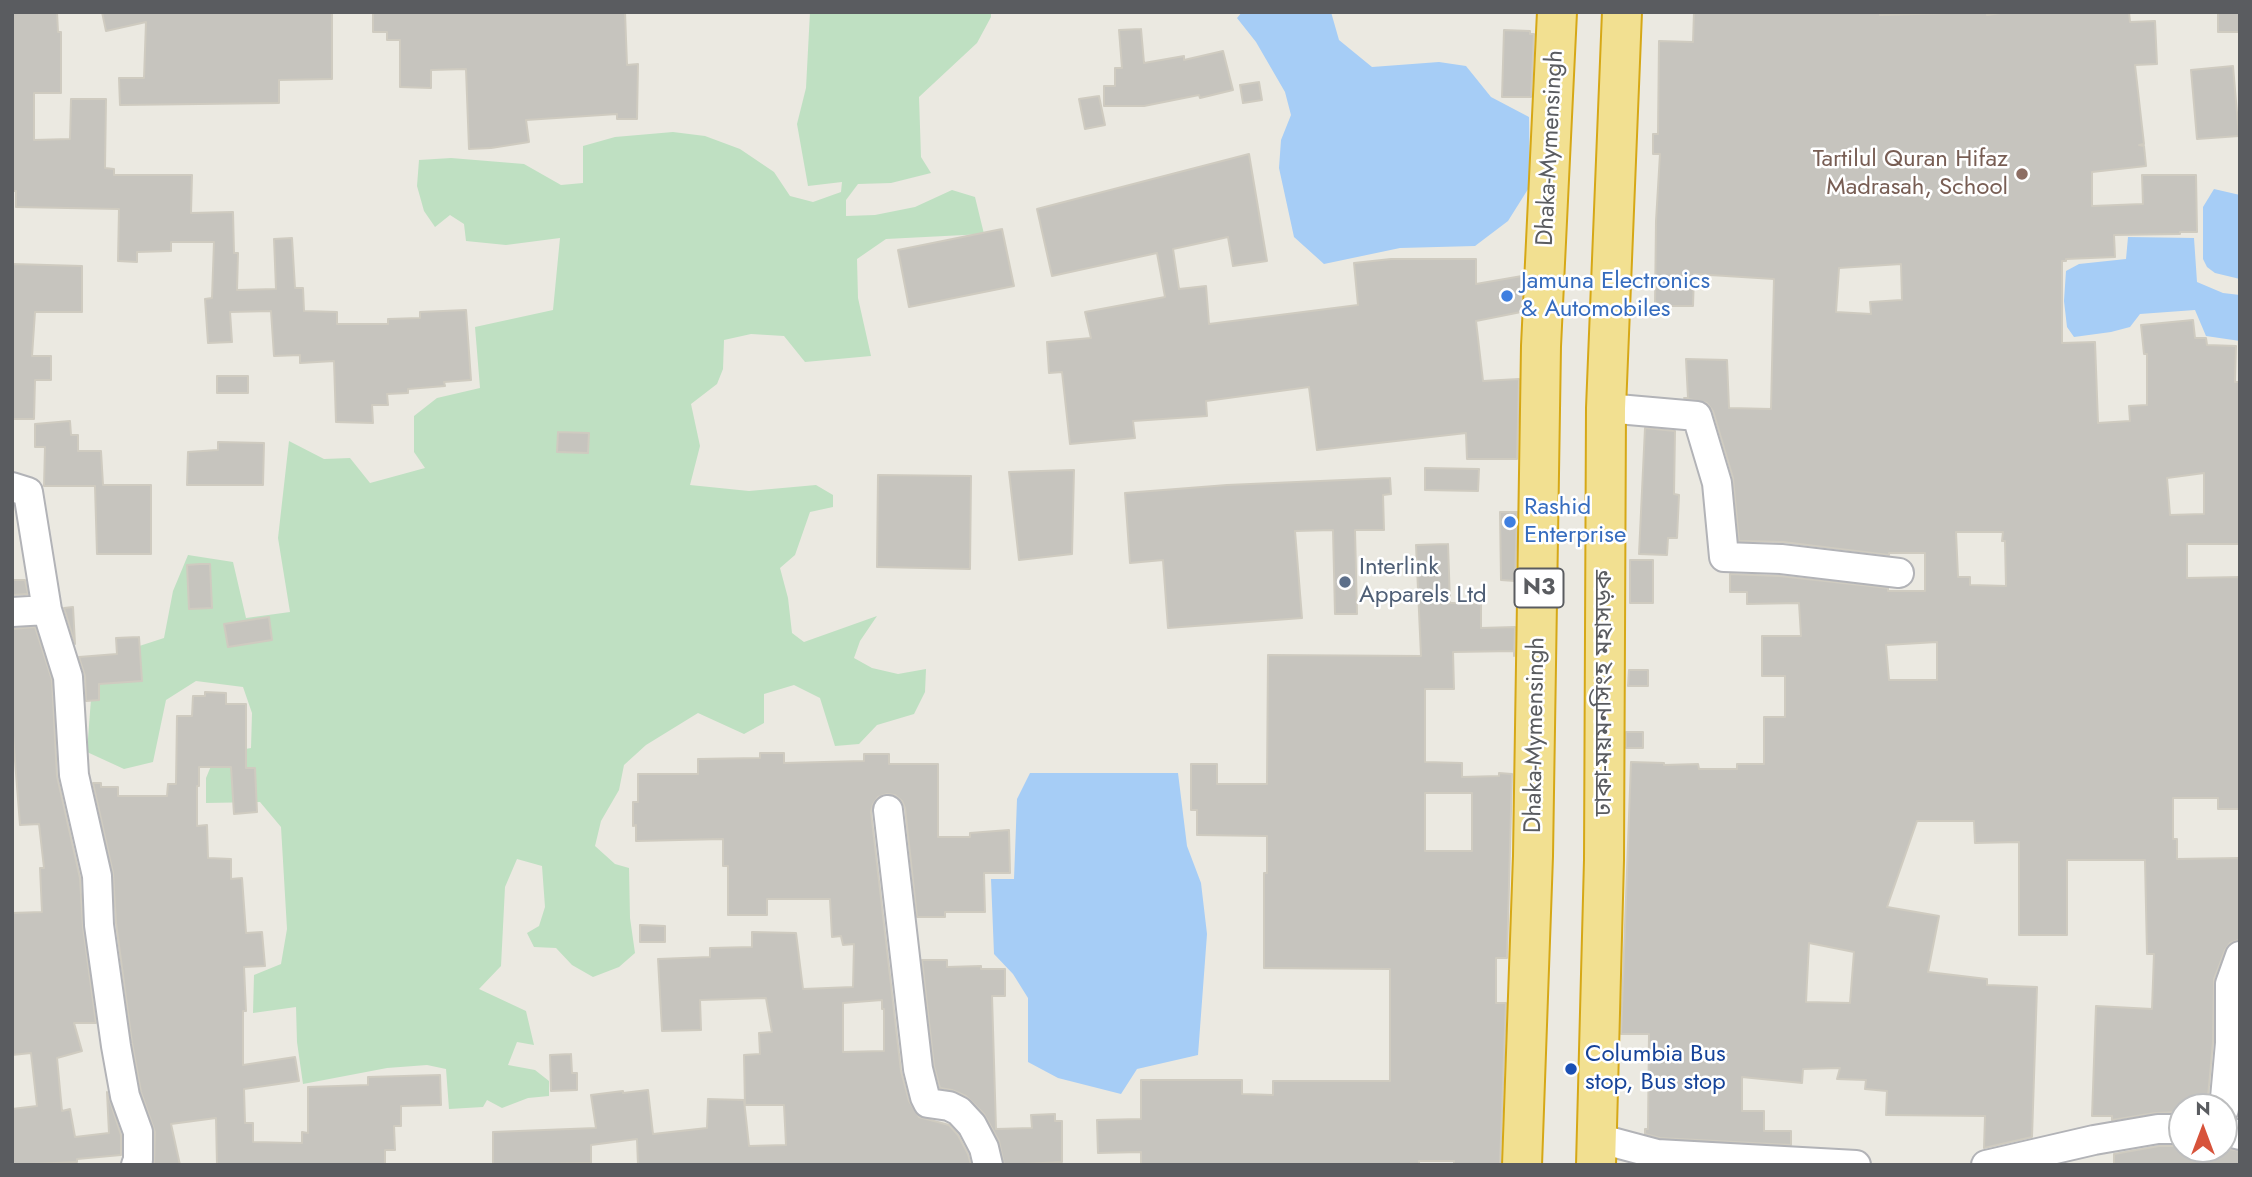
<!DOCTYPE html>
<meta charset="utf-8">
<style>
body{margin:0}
#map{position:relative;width:2252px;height:1177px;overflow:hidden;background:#ebe9e1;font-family:Jost,sans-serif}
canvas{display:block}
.frame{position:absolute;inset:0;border:14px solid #5a5c60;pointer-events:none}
.north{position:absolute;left:2168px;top:1093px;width:70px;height:70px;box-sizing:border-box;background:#fff;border:2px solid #bdbebf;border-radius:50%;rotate:0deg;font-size:19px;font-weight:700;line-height:28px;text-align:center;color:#5a5c60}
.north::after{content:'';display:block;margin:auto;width:24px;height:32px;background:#d7533b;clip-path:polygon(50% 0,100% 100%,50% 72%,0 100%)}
</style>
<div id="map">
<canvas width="2252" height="1177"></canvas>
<div class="frame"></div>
<div class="north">N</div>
</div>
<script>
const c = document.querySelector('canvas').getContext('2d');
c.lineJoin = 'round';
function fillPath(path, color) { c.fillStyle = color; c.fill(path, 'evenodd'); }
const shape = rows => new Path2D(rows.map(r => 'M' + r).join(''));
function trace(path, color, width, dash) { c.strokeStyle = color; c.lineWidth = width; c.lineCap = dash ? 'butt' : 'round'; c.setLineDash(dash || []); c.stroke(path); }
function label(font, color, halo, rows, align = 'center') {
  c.font = font + ' Jost,"Noto Sans Bengali",sans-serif'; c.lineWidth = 5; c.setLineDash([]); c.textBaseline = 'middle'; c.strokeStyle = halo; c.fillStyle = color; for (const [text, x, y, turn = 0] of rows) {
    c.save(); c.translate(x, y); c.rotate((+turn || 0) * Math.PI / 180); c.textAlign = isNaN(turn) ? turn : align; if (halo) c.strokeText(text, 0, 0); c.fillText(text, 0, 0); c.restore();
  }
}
fillPath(shape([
 [810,12,991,12,991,17,977,43,919,97,921,157,931,173,891,183,858,184,846,200,846,216,875,215,915,207,952,190,975,197,984,234,886,239,857,259,858,298,871,356,805,362,784,336,751,334,724,340,723,369,717,384,691,404,700,446,690,485,749,491,816,485,833,495,833,507,810,512,795,555,780,568,788,598,792,633,804,642,877,616,860,641,854,658,872,668,898,674,926,669,925,692,914,714,877,725,859,744,835,746,820,698,794,685,764,694,764,723,744,734,698,713,646,745,624,765,619,790,601,821,595,846,615,864,629,868,630,918,635,953,619,967,593,977,572,965,556,948,534,947,527,933,539,926,545,907,542,866,517,859,505,887,501,966,479,989,526,1011,534,1045,517,1042,508,1065,535,1070,549,1081,549,1096,528,1098,502,1108,487,1100,483,1107,449,1109,446,1069,427,1065,387,1068,303,1084,297,1042,296,1007,253,1013,254,975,281,964,287,929,281,827,260,802,206,803,206,778,216,754,251,748,252,713,243,687,196,681,166,700,153,762,124,769,87,752,91,699,90,662,164,638,173,591,188,555,233,562,246,618,290,612,278,538,289,441,324,459,350,458,370,483,425,468,414,452,414,416,437,398,480,388,475,327,553,310,560,238,506,245,466,241,464,224,450,215,435,227,424,211,417,186,419,160,451,158,524,164,561,185,583,183,583,146,615,137,673,132,705,136,740,149,774,172,790,196,813,202,841,192,842,182,808,186,797,124,806,88]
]), '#bfe0c2');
fillPath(shape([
 [1242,12,1331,12,1339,40,1372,67,1439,62,1466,66,1491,97,1529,117,1530,186,1508,221,1475,246,1400,248,1324,264,1294,237,1279,168,1281,140,1291,115,1285,92,1256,42,1237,18],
 [2214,189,2240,195,2240,279,2215,273,2207,267,2203,259,2203,207],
 [2128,237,2194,238,2197,282,2223,293,2240,295,2240,341,2206,336,2195,310,2140,314,2130,327,2111,332,2074,337,2067,327,2064,301,2066,271,2079,264,2126,259],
 [1030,773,1178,773,1187,846,1201,883,1207,934,1198,1055,1137,1069,1121,1094,1058,1078,1028,1062,1028,998,1013,974,994,954,991,879,1014,879,1017,799]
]), '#a6cdf6');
const building = shape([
 [57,12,58,32,61,32,61,93,34,93,34,140,70,139,71,99,106,99,105,168,114,169,114,175,192,175,191,213,233,212,234,253,238,253,237,290,276,289,274,239,292,238,295,288,303,288,304,311,337,312,337,324,388,324,388,319,420,318,420,312,466,310,471,380,444,382,445,386,408,389,408,393,387,394,388,405,372,405,373,423,336,422,334,361,300,363,300,355,274,356,271,311,230,312,232,342,208,343,205,299,212,298,214,242,171,242,171,251,137,252,137,262,118,261,119,209,16,207,16,191,12,191,12,13,57,12],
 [102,12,332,12,332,79,279,80,279,103,120,105,119,78,144,78,146,22,106,31,102,12],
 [373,12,625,12,627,65,638,64,637,119,617,119,617,114,526,120,529,142,491,148,469,149,466,69,431,70,431,88,400,87,400,40,387,40,387,32,373,32,373,12],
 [1694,12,1880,12,1880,15,1987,12,1987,15,2007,12,2129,12,2130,22,2155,21,2157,64,2135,65,2144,144,2139,145,2144,146,2146,166,2092,172,2092,206,2143,204,2142,175,2196,175,2197,232,2180,232,2180,234,2114,235,2115,257,2066,259,2066,261,2062,261,2062,343,2095,342,2098,423,2130,421,2129,406,2147,405,2147,354,2144,354,2141,325,2193,320,2195,338,2206,338,2207,345,2236,346,2235,382,2240,382,2240,544,2187,544,2187,578,2240,577,2240,809,2218,809,2218,798,2173,798,2173,839,2177,839,2177,859,2239,858,2240,936,2239,940,2230,943,2225,950,2214,979,2213,1042,2207,1107,2182,1107,2182,1112,2155,1113,2112,1120,2112,1116,2092,1116,2096,1006,2152,1009,2154,954,2147,954,2145,860,2067,860,2067,935,2019,935,2019,842,1975,843,1974,821,1917,821,1887,907,1939,916,1928,972,1987,979,1987,985,2037,987,2032,1137,1984,1148,1985,1116,1886,1115,1887,1091,1865,1089,1866,1080,1837,1079,1840,1068,1803,1069,1802,1083,1742,1077,1742,1111,1764,1111,1764,1131,1791,1131,1791,1145,1660,1138,1645,1134,1645,1129,1648,1129,1649,1034,1621,1034,1631,762,1664,763,1664,765,1698,764,1699,769,1737,769,1737,764,1764,764,1764,717,1785,717,1785,676,1762,676,1762,636,1801,636,1799,603,1747,604,1747,592,1730,592,1730,574,1780,576,1888,588,1888,591,1925,591,1925,553,1889,553,1889,555,1783,542,1739,541,1733,478,1713,411,1707,403,1684,398,1688,398,1686,359,1727,360,1729,408,1771,409,1774,279,1694,274,1693,306,1655,306,1656,221,1660,154,1653,154,1653,134,1658,134,1659,41,1693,42,1694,12],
 [1901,264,1902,300,1870,302,1871,314,1836,312,1839,268,1901,264],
 [2204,473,2204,514,2170,515,2167,478,2204,473],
 [1956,532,2003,532,2002,541,2005,541,2006,586,1970,585,1970,577,1958,577,1956,532],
 [1937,642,1937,680,1889,680,1886,645,1937,642],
 [1809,943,1854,952,1850,1003,1806,1002,1809,943],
 [2218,13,2240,13,2240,32,2218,32,2218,13],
 [1141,29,1144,63,1184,56,1184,60,1223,51,1233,90,1200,98,1199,95,1144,106,1104,106,1104,86,1115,86,1115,68,1122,68,1119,30,1141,29],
 [1504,30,1530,31,1530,34,1534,34,1531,97,1502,97,1504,30],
 [2233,66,2239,136,2197,139,2191,70,2233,66],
 [1259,82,1262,100,1243,103,1240,85,1259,82],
 [1099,96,1105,125,1085,129,1079,99,1099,96],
 [1249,154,1267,261,1233,266,1228,237,1173,249,1179,289,1206,286,1209,324,1358,305,1354,263,1391,259,1476,259,1476,284,1522,276,1521,312,1476,321,1483,381,1519,379,1517,459,1467,459,1466,433,1317,450,1309,387,1206,401,1207,416,1133,421,1135,438,1070,444,1062,372,1049,373,1047,342,1091,338,1085,312,1165,297,1157,253,1052,276,1037,209,1249,154],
 [1002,229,1014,286,909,307,898,250,1002,229],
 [12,264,82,266,82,312,35,312,32,356,51,356,51,380,35,380,34,419,12,419,12,264],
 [217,376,248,376,248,393,217,393,217,376],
 [70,421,71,435,78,435,78,451,101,451,103,485,151,485,151,554,97,554,95,486,44,486,45,447,35,447,35,424,70,421],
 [1645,428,1675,431,1674,494,1679,495,1677,538,1668,538,1667,555,1639,554,1645,428],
 [558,432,589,433,588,453,557,452,558,432],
 [218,442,264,443,263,485,187,485,188,452,218,450,218,442],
 [1425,468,1479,469,1478,491,1425,490,1425,468],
 [1074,470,1072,554,1019,560,1009,472,1074,470],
 [878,475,971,476,970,569,877,567,878,475],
 [1390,478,1391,494,1383,495,1384,530,1355,530,1357,614,1335,614,1333,530,1295,531,1302,618,1168,628,1163,560,1130,563,1125,493,1227,485,1390,478],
 [1500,512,1517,512,1515,581,1501,580,1500,512],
 [1448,544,1450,603,1481,603,1481,628,1515,627,1514,656,1514,651,1453,652,1454,689,1425,689,1425,762,1462,763,1462,777,1499,776,1499,773,1512,774,1507,958,1496,958,1496,1003,1506,1003,1500,1165,1454,1165,1454,1161,1419,1161,1419,1165,1141,1165,1141,1152,1098,1153,1097,1120,1141,1119,1141,1080,1242,1080,1242,1094,1273,1095,1273,1081,1390,1081,1390,969,1264,968,1264,873,1267,873,1267,836,1197,835,1197,810,1191,810,1191,764,1217,764,1217,784,1267,784,1268,655,1421,656,1416,545,1448,544],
 [1425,793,1472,793,1472,851,1425,851,1425,793],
 [1630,560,1653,560,1653,603,1630,603,1630,560],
 [200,564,210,564,212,608,189,609,187,565,200,564],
 [12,580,25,580,28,594,12,595,12,580],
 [73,607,75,644,64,608,73,607],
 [269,617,272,640,228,647,224,624,269,617],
 [35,627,52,680,57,776,80,878,83,927,96,1023,74,1023,82,1051,57,1058,62,1111,70,1109,75,1137,109,1133,107,1092,121,1135,121,1155,77,1159,77,1162,12,1165,12,1109,37,1106,31,1053,12,1055,12,913,42,912,40,868,44,868,39,824,20,825,12,722,12,629,35,627],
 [139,637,142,681,99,684,99,700,86,701,85,676,79,657,117,654,116,638,139,637],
 [1629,670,1648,670,1648,686,1628,686,1629,670],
 [205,692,226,693,226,704,246,704,246,768,255,768,257,812,234,814,231,767,199,767,199,786,197,786,197,826,207,825,208,858,231,859,231,879,242,878,246,933,262,932,265,966,244,967,246,1011,243,1011,243,1065,295,1057,299,1081,244,1089,245,1123,253,1123,253,1142,302,1143,302,1132,308,1133,308,1087,368,1085,368,1077,440,1075,441,1105,401,1106,401,1126,394,1126,395,1150,385,1150,385,1165,217,1165,216,1118,171,1124,180,1165,154,1165,155,1132,141,1092,132,1043,116,923,113,873,93,783,101,783,101,787,118,787,118,796,167,796,168,784,176,784,177,716,192,716,193,696,205,696,205,692],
 [1626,732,1643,732,1643,748,1626,748,1626,732],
 [760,753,784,753,784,763,864,761,864,754,889,754,889,764,938,764,938,837,970,837,970,833,1009,830,1010,873,984,873,985,912,945,912,945,917,917,917,905,808,902,801,895,795,887,794,878,797,873,804,871,812,901,1071,909,1101,919,1117,949,1125,958,1135,968,1154,971,1165,638,1165,637,1139,591,1145,591,1163,493,1165,493,1132,596,1128,591,1095,623,1091,623,1093,648,1090,653,1134,707,1128,708,1099,744,1100,749,1146,786,1145,784,1105,745,1105,744,1055,760,1054,759,1033,772,1032,766,998,700,1000,701,1030,662,1031,658,959,710,957,710,948,752,947,752,932,796,933,803,989,853,987,854,944,843,945,841,936,832,937,830,899,767,899,767,915,728,915,728,866,723,866,723,839,636,841,636,825,633,826,633,802,638,802,638,774,698,774,698,759,760,758,760,753],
 [882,1000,882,1009,884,1009,884,1051,843,1052,843,1003,882,1000],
 [640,925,665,926,665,942,640,942,640,925],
 [922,960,947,960,947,967,981,966,981,969,1005,969,1005,996,992,996,996,1129,1032,1128,1031,1115,1055,1114,1055,1121,1062,1121,1062,1162,1004,1165,999,1141,984,1114,966,1096,952,1090,940,1088,934,1066,922,960],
 [571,1054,572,1073,577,1073,577,1090,551,1091,550,1055,571,1054],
 [2159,1146,2182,1146,2182,1149,2224,1148,2240,1151,2240,1165,2114,1165,2114,1154,2159,1146]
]);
fillPath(building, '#c6c4be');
trace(building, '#cfcbc0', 2);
const minor = shape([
 [1606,408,1697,416,1717,483,1724,557,1781,559,1899,573],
 [12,487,28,492,47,610,68,677,74,775,97,876,99,925,116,1046,125,1096,138,1132,138,1160,136,1165],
 [12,612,47,610],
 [888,810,918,1069,925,1097,928,1103,949,1106,959,1111,972,1125,984,1148,988,1165],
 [2224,1109,2230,1043,2230,984,2240,956],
 [2224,1131,2240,1135],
 [1597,1138,1657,1154,1856,1165],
 [1986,1165,2094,1140,2158,1129,2182,1129]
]);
const highway = shape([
 [1522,1165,1533,856,1541,346,1557,12],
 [1596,1165,1604,860,1606,408,1622,12]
]);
trace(minor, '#b2b3b7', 32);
trace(highway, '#d6a816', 42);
trace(minor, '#fff', 28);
trace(highway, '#f2e091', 38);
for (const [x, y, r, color] of [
 [2022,174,7,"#8d6e63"],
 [1507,296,7,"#3f7fe0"],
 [1510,522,7,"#3f7fe0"],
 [1345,582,7,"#5c6f8a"],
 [1571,1069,7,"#1a4fb4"]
]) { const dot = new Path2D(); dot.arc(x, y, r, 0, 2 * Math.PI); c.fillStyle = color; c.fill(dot); trace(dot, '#fff', 2.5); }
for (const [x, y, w] of [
 [1539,588,49]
]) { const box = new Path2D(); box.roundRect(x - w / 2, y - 19.5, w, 39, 5); c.fillStyle = '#fff'; c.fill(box); trace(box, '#5a5c60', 2); }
label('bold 23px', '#5a5c60', null, [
 ["N3",1539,588]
]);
label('24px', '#5a5c60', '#fff', [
 ["Dhaka-Mymensingh",1551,148,-87],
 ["ঢাকা-ময়মনসিংহ মহাসড়ক",1605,693,-90],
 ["Dhaka-Mymensingh",1536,735,-89]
]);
label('24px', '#785e54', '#fff', [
 ["Tartilul Quran Hifaz",2008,160],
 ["Madrasah, School",2008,188]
], 'right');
label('24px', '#366cbe', '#fff', [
 ["Jamuna Electronics",1521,282],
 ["& Automobiles",1521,310],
 ["Rashid",1524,508],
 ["Enterprise",1524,536]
], 'left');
label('24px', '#4e5e75', '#fff', [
 ["Interlink",1359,568],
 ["Apparels Ltd",1359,596]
], 'left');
label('24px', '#164399', '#fff', [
 ["Columbia Bus",1585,1055],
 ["stop, Bus stop",1585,1083]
], 'left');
</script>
